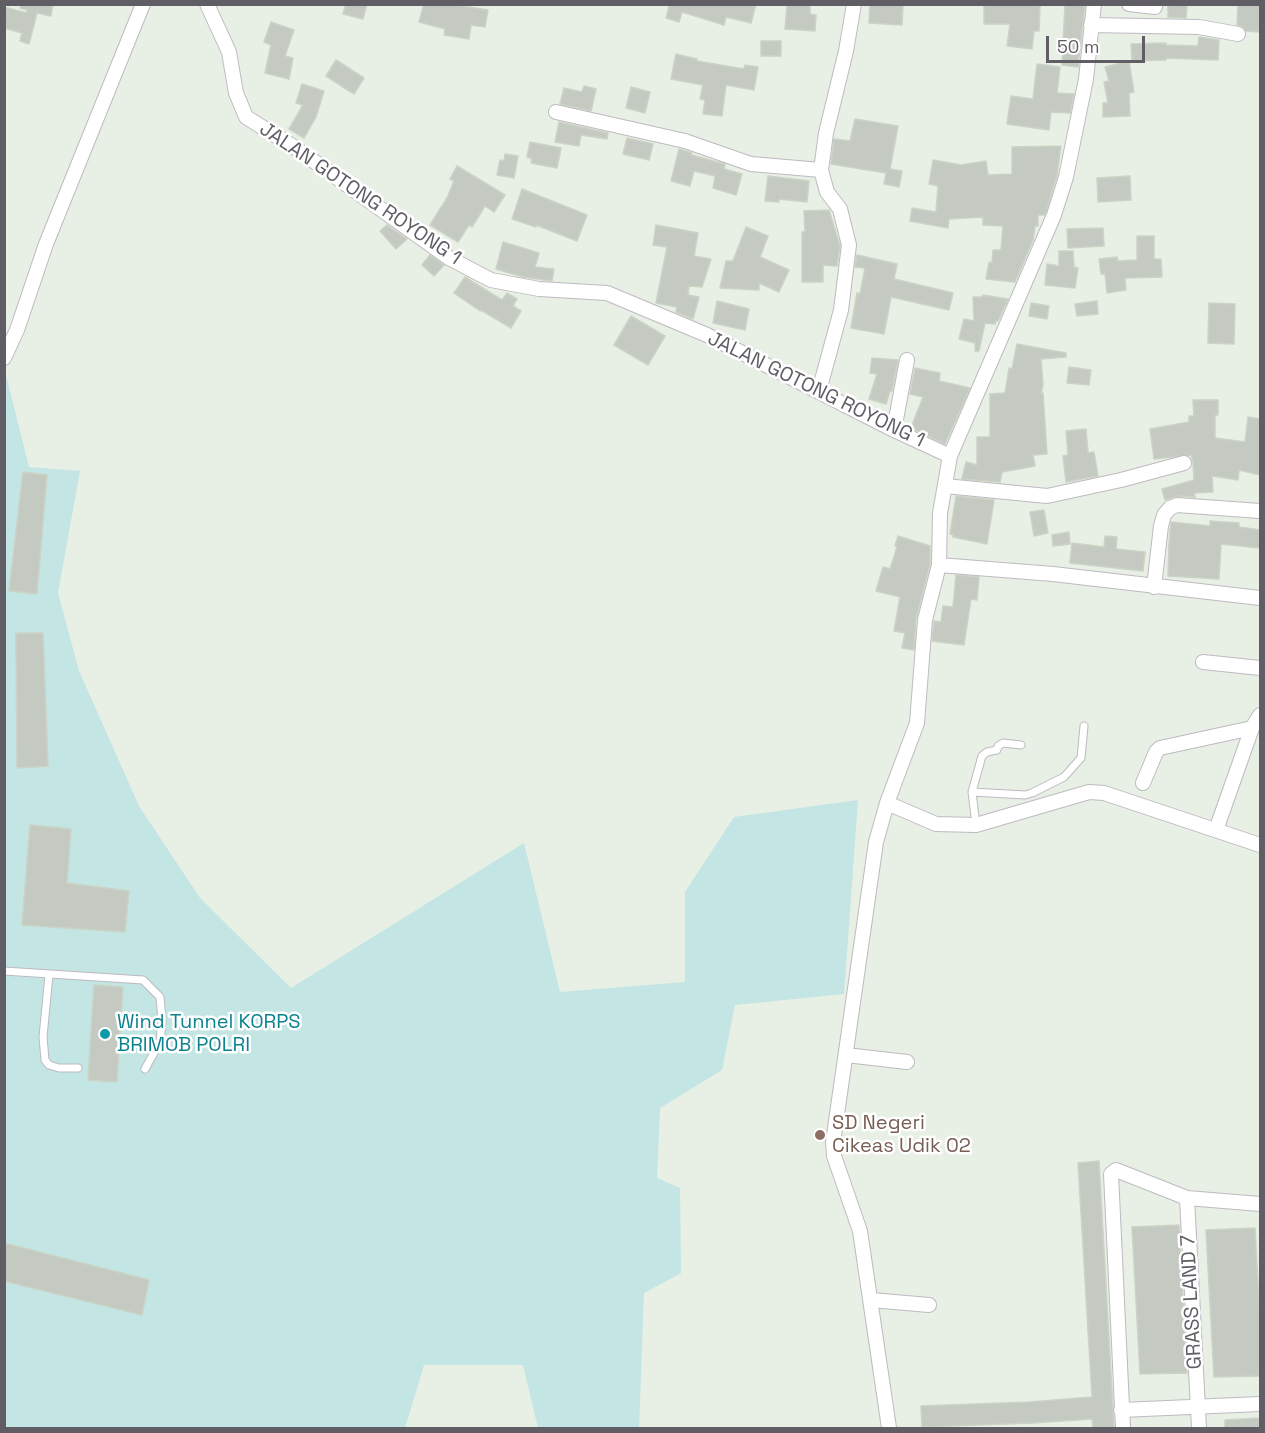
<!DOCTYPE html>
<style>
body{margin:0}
#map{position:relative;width:1265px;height:1433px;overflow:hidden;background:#e8efe5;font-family:"Space Grotesk",sans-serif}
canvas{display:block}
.frame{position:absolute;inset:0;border:6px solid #615d65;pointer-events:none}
.scale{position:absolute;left:1046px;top:36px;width:99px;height:27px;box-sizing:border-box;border:3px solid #615d65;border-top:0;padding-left:8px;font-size:18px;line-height:21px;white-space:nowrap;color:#615d65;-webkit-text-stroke:4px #fff;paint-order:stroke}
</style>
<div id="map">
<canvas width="1265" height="1433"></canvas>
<div class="frame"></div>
<div class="scale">50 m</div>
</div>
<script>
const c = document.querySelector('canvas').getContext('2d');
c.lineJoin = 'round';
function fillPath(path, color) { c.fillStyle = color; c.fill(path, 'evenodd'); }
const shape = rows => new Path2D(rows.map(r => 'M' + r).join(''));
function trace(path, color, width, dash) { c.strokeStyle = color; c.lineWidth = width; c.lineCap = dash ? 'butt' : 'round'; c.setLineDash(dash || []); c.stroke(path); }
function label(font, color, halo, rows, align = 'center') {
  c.font = font + ' "Space Grotesk",sans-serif'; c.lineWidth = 5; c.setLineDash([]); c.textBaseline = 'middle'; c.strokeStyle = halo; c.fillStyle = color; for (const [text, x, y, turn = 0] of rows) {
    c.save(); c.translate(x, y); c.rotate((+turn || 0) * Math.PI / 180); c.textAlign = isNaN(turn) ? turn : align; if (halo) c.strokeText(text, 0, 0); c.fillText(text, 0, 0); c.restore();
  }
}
fillPath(shape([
 [4,367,29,467,80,471,58,593,79,671,139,806,200,898,291,988,524,843,560,992,685,982,685,892,734,817,858,800,844,994,735,1005,722,1070,660,1108,657,1178,680,1188,681,1273,644,1293,639,1428,538,1428,523,1365,424,1365,405,1428,5,1428]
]), '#c3e5e4');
const building = shape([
 [21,4,53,4,51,16,37,13,29,44,20,41,22,33,4,28,4,7,27,13,27,10,20,8,21,4],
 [346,4,367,4,363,19,343,14,346,4],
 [424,4,450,4,488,10,485,27,471,25,469,39,444,35,445,29,419,22,424,4],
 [667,4,756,4,751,23,726,17,724,25,682,12,679,22,666,18,669,7,667,4],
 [787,4,810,4,810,14,816,15,815,31,785,29,787,4],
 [870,4,903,4,902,25,869,23,870,4],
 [984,4,1040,4,1039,31,1034,31,1032,49,1007,46,1010,24,984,24,984,4],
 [1065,4,1085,4,1078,67,1062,65,1065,4],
 [1168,4,1187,4,1186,18,1168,17,1168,4],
 [1238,4,1260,4,1260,32,1246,31,1243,27,1237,25,1238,4],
 [271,22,294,30,285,56,293,58,289,79,265,73,271,45,264,42,271,22],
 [1199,37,1219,40,1218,60,1166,58,1166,60,1132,61,1131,44,1166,43,1166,45,1198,46,1199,37],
 [761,41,781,41,781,56,761,56,761,41],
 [676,54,697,59,697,61,744,69,745,65,758,67,754,90,726,85,722,116,703,114,705,100,700,99,703,85,671,79,676,54],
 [336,60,364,78,354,94,326,76,336,60],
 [1129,61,1134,92,1129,93,1130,116,1103,117,1103,103,1108,103,1104,82,1109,81,1105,67,1129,61],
 [1037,64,1060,67,1057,93,1074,94,1070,113,1051,112,1049,130,1007,124,1011,96,1033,99,1037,64],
 [302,84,324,91,316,117,304,138,289,129,303,105,296,103,302,84],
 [584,86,596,89,591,111,560,104,564,88,582,92,584,86],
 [631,87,650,92,645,113,626,108,631,87],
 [855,119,898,126,890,169,902,171,899,187,884,184,886,173,831,164,834,139,850,141,855,119],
 [559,122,608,133,607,139,581,135,579,146,555,142,559,122],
 [627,138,653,144,649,160,623,154,627,138],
 [530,142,561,148,557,168,531,163,532,159,527,157,530,142],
 [1061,146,1057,175,1046,212,1044,215,1038,215,1038,226,1035,226,1033,240,1015,282,986,279,989,262,992,263,993,250,1001,250,1003,226,983,225,983,217,949,219,948,228,910,221,912,208,936,212,938,186,929,184,933,160,961,165,986,161,988,175,1012,174,1012,147,1061,146],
 [679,149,692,153,691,155,725,164,724,169,742,174,736,195,713,188,715,176,694,171,690,186,671,181,679,149],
 [505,154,518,156,514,178,497,175,500,160,504,161,505,154],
 [457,166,505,195,494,212,485,206,472,227,469,225,458,242,430,225,447,198,454,181,450,179,457,166],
 [768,176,809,181,807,202,779,199,779,202,765,201,768,176],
 [1130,176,1131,200,1098,202,1097,178,1130,176],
 [522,189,587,215,577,241,536,225,536,227,512,219,522,189],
 [829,210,840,246,837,266,823,265,823,282,802,282,802,232,805,232,804,211,829,210],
 [387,225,407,239,396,249,380,231,387,225],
 [656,225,698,233,694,256,711,259,702,287,689,286,688,295,699,297,693,319,676,312,677,307,656,303,667,247,653,245,656,225],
 [746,227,768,236,760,257,789,270,779,292,759,283,759,290,720,288,726,261,733,261,746,227],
 [1103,228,1104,246,1068,248,1067,229,1103,228],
 [1137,236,1154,236,1154,259,1161,259,1162,277,1125,278,1126,290,1107,293,1105,274,1101,274,1099,259,1117,257,1118,261,1137,260,1137,236],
 [503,242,539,253,535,267,554,269,552,281,523,277,496,269,503,242],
 [1059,251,1073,251,1074,267,1078,268,1075,288,1045,285,1047,264,1059,266,1059,251],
 [430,255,444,265,434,276,422,265,430,255],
 [857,255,897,264,894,279,953,293,949,310,891,297,884,334,851,328,857,293,860,294,865,268,855,267,857,255],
 [465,277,502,300,507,293,517,299,513,306,521,311,511,328,481,310,480,311,454,293,465,277],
 [983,295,1008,299,998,321,996,321,995,324,985,323,979,351,975,351,975,343,959,339,964,319,974,321,973,297,982,297,983,295],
 [717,301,749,309,745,330,713,323,717,301],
 [1097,301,1098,314,1077,316,1075,304,1097,301],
 [1031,303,1049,306,1047,319,1029,316,1031,303],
 [1209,303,1235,304,1234,344,1208,343,1209,303],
 [631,316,665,336,648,365,614,345,631,316],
 [1017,344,1066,353,1066,357,1041,359,1043,385,1041,393,1043,393,1047,454,1033,455,1035,466,1002,472,1000,482,962,479,966,462,977,465,977,437,990,437,990,394,1005,393,1009,368,1012,369,1017,344],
 [872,358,898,360,892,391,890,391,886,404,869,399,877,374,870,373,872,358],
 [1069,367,1091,370,1089,385,1067,383,1069,367],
 [915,368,940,373,939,381,970,388,945,444,911,428,923,397,910,394,915,368],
 [1193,400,1218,400,1218,415,1215,415,1215,438,1245,442,1248,417,1260,419,1260,475,1239,470,1238,480,1212,476,1213,492,1194,493,1195,497,1177,496,1165,500,1162,489,1194,480,1193,462,1191,455,1154,459,1150,429,1189,422,1189,416,1194,416,1193,400],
 [1086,429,1088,453,1094,452,1098,476,1066,482,1063,456,1068,455,1066,431,1086,429],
 [23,472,47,475,37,594,9,591,23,472],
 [956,496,994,500,987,544,953,537,953,535,950,534,956,496],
 [1044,510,1048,533,1034,536,1030,512,1044,510],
 [1210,521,1239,523,1239,527,1260,530,1260,548,1221,544,1219,579,1168,576,1169,544,1171,522,1210,526,1210,521],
 [1069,532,1070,544,1053,546,1052,535,1069,532],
 [898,536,930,546,930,564,916,619,914,650,902,648,905,633,894,631,900,597,876,591,883,567,890,569,897,547,895,546,898,536],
 [1105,536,1117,537,1116,549,1145,552,1143,571,1070,563,1072,543,1104,547,1105,536],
 [956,575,979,577,977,600,971,599,964,645,932,641,934,621,941,622,943,606,953,607,956,575],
 [16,633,43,633,48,766,17,768,16,633],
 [30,825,71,829,67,883,129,891,125,932,22,925,30,825],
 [94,985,123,987,117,1082,88,1080,94,985],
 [1099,1161,1114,1428,1093,1428,1092,1419,1033,1423,922,1427,921,1406,1030,1402,1092,1397,1078,1163,1099,1161],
 [1179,1225,1187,1373,1140,1374,1132,1227,1179,1225],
 [1255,1228,1260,1321,1260,1376,1214,1377,1206,1230,1255,1228],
 [4,1243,149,1280,142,1315,4,1281,4,1243],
 [1260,1418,1260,1428,1225,1428,1225,1420,1260,1418]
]);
fillPath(building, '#c4cac2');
trace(building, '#cad3c4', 1.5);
const service = shape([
 [972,792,1025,795,1032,793,1064,777,1081,758,1084,726],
 [976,825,972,792,982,756,987,752,997,750,998,746,1003,743,1021,745],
 [4,971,143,980,160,997,162,1021,160,1042,145,1069],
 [49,975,43,1037,45,1060,49,1065,59,1068,78,1068]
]);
const minor = shape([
 [207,4,229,52,236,93,246,117,294,147,449,258,491,280,539,289,607,293,707,335,894,430,950,456],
 [1129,4,1155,7],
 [1091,25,1199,27,1238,34],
 [556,112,685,141,751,164,821,170],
 [4,358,17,330,46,244,143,4],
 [819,391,841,310,849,245,840,209,827,192,821,170,826,133,846,51,854,4],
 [894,430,907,360],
 [945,486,1047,496,1121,480,1184,463],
 [939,565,1053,574,1260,598],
 [1154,587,1161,526,1164,515,1170,508,1177,505,1260,511],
 [1203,662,1260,668],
 [1143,783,1156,752,1160,748,1252,728],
 [887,803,936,824,976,825,1089,792,1104,793,1260,845],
 [1216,830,1252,728,1260,715],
 [846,1055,907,1062],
 [1187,1198,1199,1428],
 [871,1300,929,1305],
 [1121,1410,1260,1404],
 [889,1428,860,1231,834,1156,833,1142,876,842,887,803,917,723,925,620,939,565,940,513,950,456,1054,215,1066,177,1086,79,1094,4],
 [1123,1428,1111,1174,1116,1170,1187,1198,1260,1204]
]);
trace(service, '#bebac1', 9);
trace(minor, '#bebac1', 16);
trace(service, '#fff', 7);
trace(minor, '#fff', 14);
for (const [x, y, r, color] of [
 [105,1034,6,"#0f9aa8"],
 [820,1135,6,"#8d6e63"]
]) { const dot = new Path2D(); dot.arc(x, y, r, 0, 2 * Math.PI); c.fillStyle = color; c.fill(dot); trace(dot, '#fff', 2); }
label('20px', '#615d65', '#fff', [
 ["JALAN GOTONG ROYONG 1",360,194,34],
 ["JALAN GOTONG ROYONG 1",816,390,26],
 ["GRASS LAND 7",1192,1302,-93]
]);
label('20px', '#0d838f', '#fff', [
 ["Wind Tunnel KORPS",117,1023],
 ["BRIMOB POLRI",117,1046]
], 'left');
label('20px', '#785e54', '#fff', [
 ["SD Negeri",832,1124],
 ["Cikeas Udik 02",832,1147]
], 'left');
</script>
